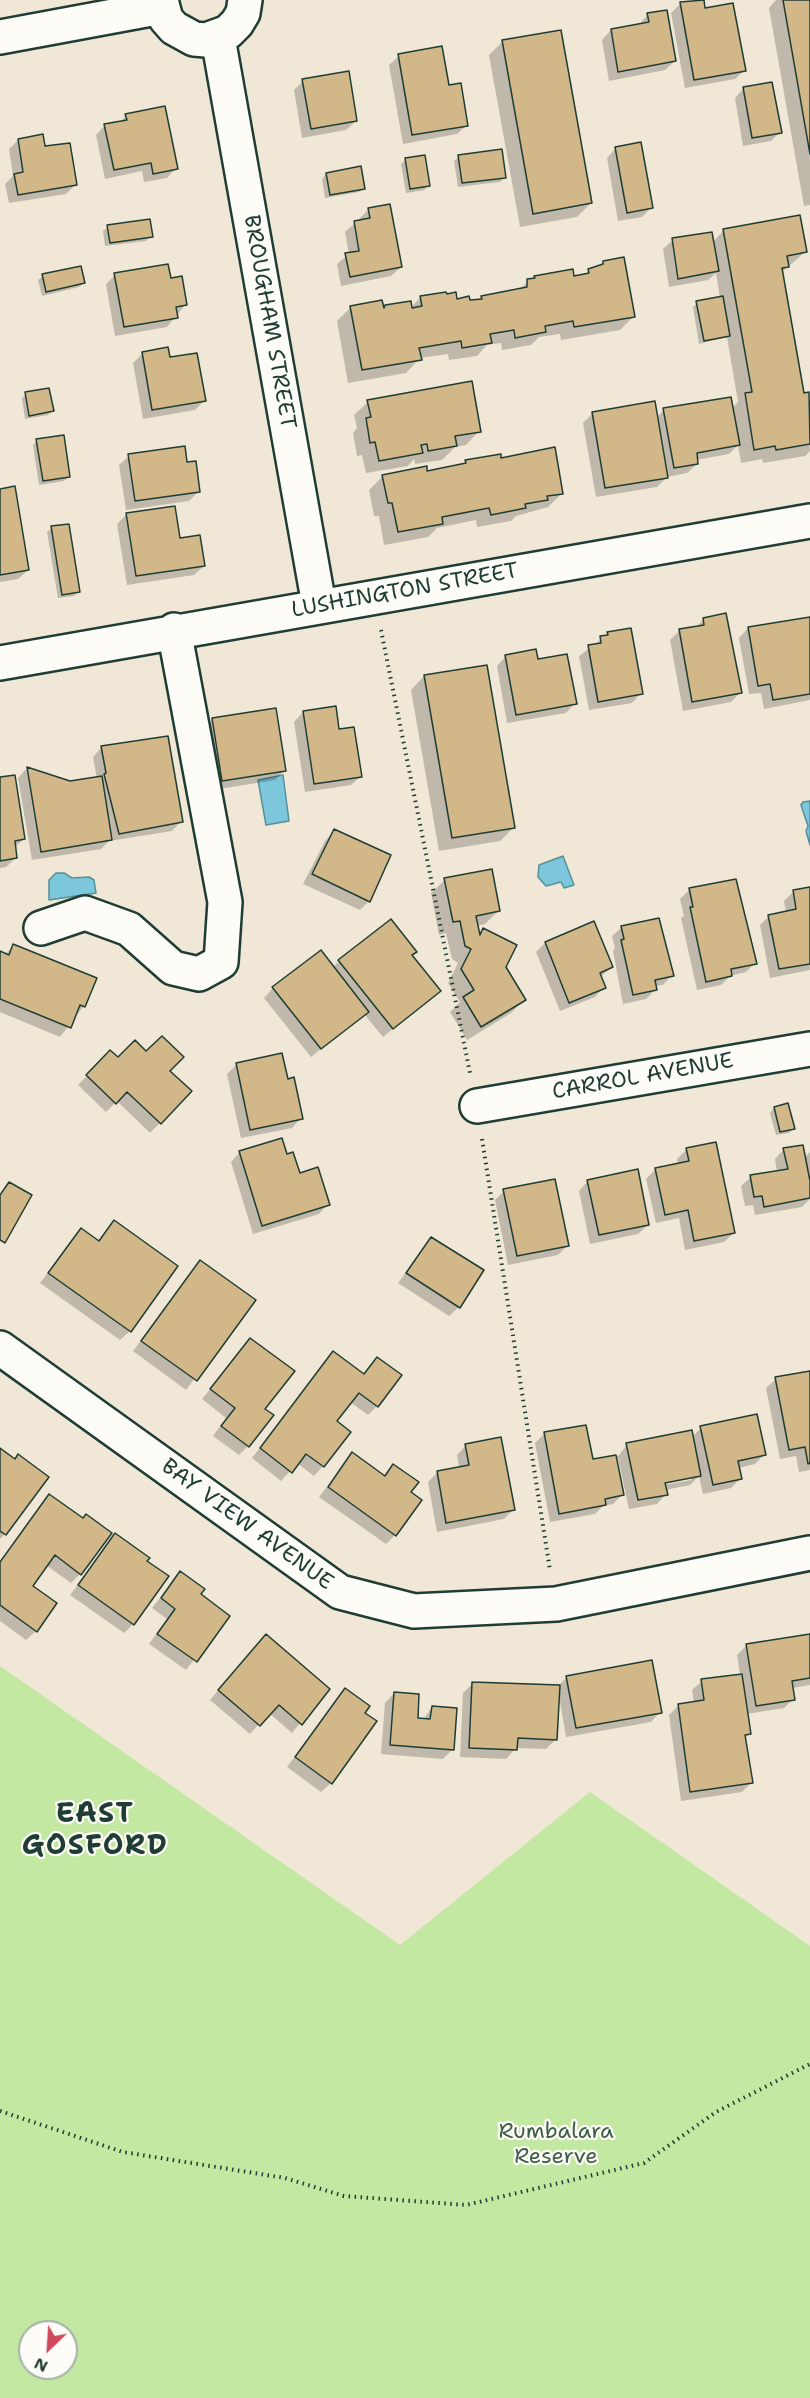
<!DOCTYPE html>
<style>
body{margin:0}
#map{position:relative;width:810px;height:2398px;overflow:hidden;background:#f0e7d6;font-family:"Shantell Sans",sans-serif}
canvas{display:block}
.north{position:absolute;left:18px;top:2320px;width:60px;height:60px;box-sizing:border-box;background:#fdfcf7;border:2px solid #a4b0a9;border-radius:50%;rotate:205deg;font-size:16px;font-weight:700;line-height:24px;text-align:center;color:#1f3d34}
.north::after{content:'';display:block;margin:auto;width:21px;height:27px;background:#d1495b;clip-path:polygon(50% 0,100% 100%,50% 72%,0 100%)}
</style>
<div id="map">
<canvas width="810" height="2398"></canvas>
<div class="north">N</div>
</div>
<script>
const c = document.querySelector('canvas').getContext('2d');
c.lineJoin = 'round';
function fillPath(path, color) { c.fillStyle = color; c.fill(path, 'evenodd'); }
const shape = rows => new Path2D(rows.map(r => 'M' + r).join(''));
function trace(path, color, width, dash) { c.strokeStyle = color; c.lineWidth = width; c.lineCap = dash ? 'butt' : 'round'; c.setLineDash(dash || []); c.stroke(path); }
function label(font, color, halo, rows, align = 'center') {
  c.font = font + ' "Shantell Sans",sans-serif'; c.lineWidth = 4.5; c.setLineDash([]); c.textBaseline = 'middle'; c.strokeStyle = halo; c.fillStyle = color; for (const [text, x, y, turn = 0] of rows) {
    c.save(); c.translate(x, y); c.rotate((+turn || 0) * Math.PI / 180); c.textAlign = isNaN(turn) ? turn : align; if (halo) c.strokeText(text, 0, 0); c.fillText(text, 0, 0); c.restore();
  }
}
fillPath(shape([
 [0,1666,400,1945,590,1792,810,1946,810,2398,0,2398],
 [30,2332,66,2332,66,2368,30,2368]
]), '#c3e8a2');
const water = shape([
 [283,775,289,821,266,825,258,780,283,775],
 [810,801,810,845,806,831,808,826,801,805,803,802,810,801],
 [563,856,574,885,564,888,561,882,546,886,538,877,539,865,563,856],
 [56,873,64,873,72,878,89,877,94,880,96,893,49,900,49,880,56,873]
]);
fillPath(water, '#7cc7dc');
trace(water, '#579099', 1.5);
fillPath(shape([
 [702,0,704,9,745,70,735,79,685,88,671,13,680,4],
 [776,0,810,0,810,205,804,206,769,8],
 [648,14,675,61,665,70,609,81,602,40,611,30,639,25],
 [503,41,591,203,577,217,520,227,489,55],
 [399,56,447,87,467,125,457,134,403,144,389,65],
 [303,81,356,121,346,130,302,138,294,90],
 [744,88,780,132,771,141,743,146,735,98],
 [126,116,176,168,167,178,144,182,142,171,105,179,96,135,105,125,119,123],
 [18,140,44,148,75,185,66,194,9,203,5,184,13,176,9,149],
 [616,148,652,207,642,217,618,221,607,158],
 [459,156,504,177,500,182,458,187,454,161],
 [406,159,428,186,424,190,406,193,401,164],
 [326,174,363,188,359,192,325,198,322,179],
 [369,209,401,267,391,276,341,286,337,264,349,254,345,232,355,223,360,222,359,219],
 [108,227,151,236,146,241,105,246,103,231],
 [724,230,805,252,781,273,802,395,808,394,810,451,805,456,763,463,762,459,741,463,738,445,729,454,696,460,697,464,687,473,667,477,657,487,596,497,583,423,593,413,656,418,664,410,732,408,738,402,727,337,699,344,693,307,697,303,720,298,716,273,708,280,669,287,663,249,673,240,713,242],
 [604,262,634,316,620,330,561,340,560,334,539,337,531,345,502,350,501,343,487,345,477,356,449,360,448,354,420,358,406,373,348,383,337,321,351,307,383,310,411,307,420,298,455,294,456,300,478,301,481,297,518,290,535,277,584,276],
 [115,275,169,279,186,304,167,327,115,336,106,284],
 [43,276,84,283,79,287,42,296,38,280],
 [143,353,169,359,204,401,195,410,143,419,133,363],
 [26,394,52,411,48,415,25,419,22,398],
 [368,402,479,431,466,445,455,447,442,460,415,464,414,459,408,466,366,473,362,455,357,456,353,433,357,428,354,415],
 [37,441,69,477,64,481,39,485,33,445],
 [129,456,186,464,199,491,189,501,126,510,119,465],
 [500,459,562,493,548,507,516,516,511,521,477,527,476,520,437,528,428,537,384,545,379,516,374,516,369,490,383,476,426,472,462,466,466,462],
 [0,490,28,570,18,579,0,582],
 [127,514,178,539,204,566,194,575,127,585,117,524],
 [52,528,79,591,74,596,58,598,47,532],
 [704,619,740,693,731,702,683,711,670,640,679,631,695,628],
 [810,619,810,700,764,709,761,693,749,694,739,638,748,628],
 [608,634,641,693,632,703,589,710,579,656],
 [506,656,537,661,575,703,566,713,507,723,497,666],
 [424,676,513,828,500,841,439,851,411,690],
 [303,712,338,731,361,776,351,785,305,792,294,722],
 [212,720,285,770,275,780,213,790,203,729],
 [167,738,181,821,172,831,109,841,101,849,32,860,18,778,27,768,70,783,97,779,93,757,102,747],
 [0,779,24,839,14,848,16,858,6,867,0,868],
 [334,831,369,901,360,910,303,884,325,841],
 [445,880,499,910,485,924,476,926,478,935,483,929,524,1000,511,1013,467,1040,450,1012,460,1002,448,983,458,963,452,959,446,933,439,935,431,893],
 [810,888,810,970,770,978,760,925,769,916,786,912,784,901,794,891],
 [690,889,755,963,746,972,730,976,721,985,697,990,681,918,684,916,680,899],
 [622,927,672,975,663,985,655,986,656,989,646,999,623,1004,613,951,615,948,612,936],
 [545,943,612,967,600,977,604,987,595,997,560,1011,536,952],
 [13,946,95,979,83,1007,60,1037,0,1012,0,953,5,955],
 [411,955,439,991,383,1037,364,1014,311,1057,264,998,273,988,333,967,339,961],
 [110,1052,118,1060,168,1071,190,1092,150,1133,117,1101,106,1112,78,1085],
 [237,1064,287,1081,301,1118,292,1128,241,1138,227,1074],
 [774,1108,793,1128,789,1133,776,1135,770,1113],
 [687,1149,734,1233,724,1242,685,1250,679,1218,656,1223,646,1179,656,1169,678,1164,677,1159],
 [784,1149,804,1158,810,1152,810,1199,802,1207,755,1215,753,1205,745,1206,741,1186,751,1177,777,1172,775,1159],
 [240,1152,286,1156,299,1175,328,1204,319,1214,253,1234,231,1162],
 [588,1181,648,1225,638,1234,590,1244,579,1191],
 [504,1191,567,1246,558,1255,508,1265,495,1200],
 [114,1222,130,1331,120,1340,40,1283,81,1230,98,1241],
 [431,1238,459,1307,449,1316,398,1283],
 [200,1262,254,1300,186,1390,133,1351],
 [251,1340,263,1409,248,1446,239,1455,213,1436,226,1418,202,1399],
 [333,1353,363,1375,377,1359,377,1406,368,1415,350,1402,335,1422,349,1432,323,1466,314,1476,297,1463,281,1481,252,1458],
 [810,1372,810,1470,799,1472,796,1456,780,1459,766,1388,776,1379],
 [701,1428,764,1455,755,1464,738,1468,740,1479,731,1488,703,1494,699,1476,690,1485,665,1490,666,1494,657,1504,629,1509,618,1458,616,1459,622,1495,613,1504,603,1506,595,1514,550,1522,535,1443,545,1433,592,1461,618,1456,627,1445,692,1437],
 [691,1477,691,1480,658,1486,658,1483],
 [466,1445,513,1510,504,1519,437,1532,428,1482,437,1473,459,1468,457,1455],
 [0,1450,14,1460,5,1534,0,1539],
 [352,1454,383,1476,393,1466,409,1493,395,1535,386,1544,319,1497],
 [49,1496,80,1574,71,1583,46,1565,31,1586,36,1631,26,1640,0,1621,0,1561],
 [115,1535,133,1624,124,1633,70,1595],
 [180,1573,198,1595,228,1616,186,1670,149,1644,167,1619,152,1608],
 [810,1636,810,1685,792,1688,793,1699,784,1708,746,1714,749,1734,744,1739,751,1783,742,1792,681,1801,669,1715,678,1706,694,1703,692,1690,702,1681,740,1675,737,1655,746,1646],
 [257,1645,328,1689,292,1733,269,1713,250,1734,210,1700],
 [567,1677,660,1712,651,1722,566,1737,559,1696,556,1739,546,1749,516,1748,506,1759,460,1757,463,1693,473,1683,557,1687],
 [346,1690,363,1713,331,1783,321,1792,287,1767],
 [394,1693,416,1719,423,1720,432,1707,452,1750,443,1759,381,1754,385,1703]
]), '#0003');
const building = shape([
 [704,0,705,8,733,3,746,71,694,80,680,2,704,0],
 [783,0,810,0,810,154,783,0],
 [667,10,676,61,618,72,611,29,649,22,647,13,667,10],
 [561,30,592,203,533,214,502,40,561,30],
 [442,46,449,85,461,83,468,126,412,135,398,54,442,46],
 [349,71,357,121,311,129,302,79,349,71],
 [772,82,782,133,752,138,743,87,772,82],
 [165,106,178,169,153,174,151,163,114,170,104,124,127,120,125,114,165,106],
 [43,134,45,146,70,143,77,185,18,195,14,174,23,172,18,139,43,134],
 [641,142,653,208,627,213,615,147,641,142],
 [502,149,506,178,462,183,458,155,502,149],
 [425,155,430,186,410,189,405,158,425,155],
 [361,166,365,189,330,195,326,173,361,166],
 [390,204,402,267,350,277,345,253,359,251,354,221,370,218,368,208,390,204],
 [800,215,807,252,787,256,789,267,782,268,804,393,809,392,810,444,776,450,775,446,754,450,745,393,752,392,723,229,800,215],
 [150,219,153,237,110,243,107,225,150,219],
 [712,232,719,271,678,279,672,238,712,232],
 [624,257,635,317,574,327,573,321,545,326,546,332,515,338,514,330,490,334,492,343,462,348,461,341,419,348,422,360,362,370,350,306,382,300,384,308,385,305,411,301,412,308,422,306,420,296,446,292,447,294,456,292,457,299,469,296,470,300,482,299,481,296,527,287,527,279,535,278,534,276,573,269,574,276,589,273,588,269,603,264,603,261,624,257],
 [168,264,171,278,182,276,187,305,176,307,178,318,124,327,114,273,168,264],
 [81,266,85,283,46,292,42,274,81,266],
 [723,296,730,336,704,341,696,301,723,296],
 [168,347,170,357,197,353,206,401,152,410,142,352,168,347],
 [472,381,481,432,455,436,457,446,428,451,427,444,421,445,423,453,379,461,375,442,370,443,366,418,371,417,367,400,472,381],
 [49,388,54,411,29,416,25,392,49,388],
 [731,397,740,445,697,453,698,464,674,468,663,408,731,397],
 [655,401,668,478,605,488,592,412,655,401],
 [64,435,70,477,43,481,36,439,64,435],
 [185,446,187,462,196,461,200,492,135,501,128,454,185,446],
 [555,447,563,494,547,496,548,500,525,504,526,508,491,515,489,508,442,517,443,524,398,532,392,503,388,503,382,475,427,466,427,471,466,463,465,460,501,454,501,458,555,447],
 [15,486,29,570,0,575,0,489,15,486],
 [175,506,180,538,200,535,205,566,136,576,126,513,175,506],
 [69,524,80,592,62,595,51,526,69,524],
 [726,613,742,693,692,702,679,629,704,625,703,618,726,613],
 [810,617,810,694,773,700,770,684,758,686,748,627,810,617],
 [631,628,643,694,598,702,588,645,601,643,600,636,608,635,607,632,631,628],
 [536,649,538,659,567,654,577,704,516,715,505,655,536,649],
 [487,665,515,828,452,838,424,675,487,665],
 [336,706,339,729,354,727,362,777,314,784,303,711,336,706],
 [276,708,286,771,222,781,212,718,276,708],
 [168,736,183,822,119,834,104,774,106,773,101,746,168,736],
 [27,767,70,781,102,776,112,840,41,852,27,767],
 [15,775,25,839,15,841,17,858,0,861,0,777,15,775],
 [334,829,391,855,370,902,312,874,334,829],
 [492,869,500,911,476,916,480,935,483,928,517,945,506,967,526,1000,481,1027,463,997,474,990,461,969,471,949,465,946,460,921,453,922,444,878,492,869],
 [736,879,757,964,731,969,732,976,706,982,690,907,693,907,689,888,736,879],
 [810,887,810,964,779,969,768,915,796,909,793,890,810,887],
 [659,918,674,976,655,980,657,990,633,995,621,940,624,939,621,926,659,918],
 [391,919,417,952,412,955,441,991,393,1029,338,960,391,919],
 [594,921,613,967,600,973,606,988,569,1003,545,942,594,921],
 [13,944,97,978,85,1007,80,1005,71,1028,0,999,0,951,9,955,13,944],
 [321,950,369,1012,321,1049,272,987,321,950],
 [162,1036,184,1057,170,1071,192,1091,161,1124,127,1092,116,1104,86,1075,110,1050,118,1057,135,1040,146,1051,162,1036],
 [282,1053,288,1079,294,1077,303,1119,250,1130,236,1063,282,1053],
 [788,1103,795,1129,780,1132,774,1107,788,1103],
 [282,1138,287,1154,293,1152,300,1173,318,1167,330,1205,262,1226,239,1151,282,1138],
 [716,1142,735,1233,694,1241,688,1210,665,1215,655,1168,689,1161,686,1148,716,1142],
 [803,1145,810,1181,810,1198,764,1207,762,1196,754,1197,750,1175,788,1169,783,1148,803,1145],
 [638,1169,649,1225,599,1235,587,1180,638,1169],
 [555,1179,569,1246,517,1256,503,1189,555,1179],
 [9,1182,32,1195,5,1243,0,1240,0,1195,9,1182],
 [114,1220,178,1266,131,1332,48,1273,81,1228,99,1241,114,1220],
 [431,1237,484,1270,460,1308,406,1273,431,1237],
 [200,1260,256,1300,197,1381,141,1341,200,1260],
 [250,1338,295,1371,265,1409,274,1415,249,1447,221,1426,235,1408,210,1389,250,1338],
 [333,1351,364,1374,377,1357,402,1375,378,1407,359,1393,337,1421,351,1432,324,1467,306,1454,292,1473,260,1448,333,1351],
 [810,1371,810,1463,808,1464,805,1447,789,1450,775,1377,810,1371],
 [757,1414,766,1455,738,1461,742,1479,713,1485,700,1426,757,1414],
 [586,1425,593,1459,616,1455,624,1495,605,1499,606,1505,559,1514,544,1432,586,1425],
 [692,1430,701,1476,665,1483,668,1495,638,1500,626,1443,692,1430],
 [501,1437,515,1510,446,1523,437,1471,469,1465,465,1444,501,1437],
 [0,1448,15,1459,18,1454,49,1477,6,1535,0,1531,0,1448],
 [352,1452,385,1476,393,1464,419,1482,411,1492,422,1500,396,1536,328,1487,352,1452],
 [49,1494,83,1518,86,1514,112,1533,81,1575,55,1555,33,1586,57,1603,37,1632,0,1605,0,1562,49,1494],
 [115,1533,150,1558,147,1561,169,1576,134,1625,78,1585,115,1533],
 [180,1571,205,1589,201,1594,230,1616,197,1662,157,1634,175,1609,161,1598,180,1571],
 [266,1634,330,1689,302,1725,279,1705,260,1726,218,1690,266,1634],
 [810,1634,810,1678,792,1681,795,1700,756,1706,746,1644,810,1634],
 [652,1660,662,1713,576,1728,566,1676,652,1660],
 [742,1674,751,1734,745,1735,753,1783,690,1792,678,1704,704,1700,701,1679,742,1674],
 [472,1682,560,1685,557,1740,518,1738,517,1750,469,1748,472,1682],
 [345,1688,370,1706,365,1713,377,1721,332,1784,295,1757,345,1688],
 [394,1692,419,1694,418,1718,430,1719,432,1706,457,1708,454,1750,390,1745,394,1692]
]);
fillPath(building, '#d2b788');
trace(building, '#1f3d34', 1.5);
const street = shape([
 [218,38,319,605],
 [0,663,810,521],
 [41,928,85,913,129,929,173,968,199,974,221,962,225,902,174,630],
 [477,1106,810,1049],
 [0,1348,340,1592,414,1611,556,1604,810,1553]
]);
const secondary = shape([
 [161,0,166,19,174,28,194,39,206,40,228,32,237,23,243,13,245,0],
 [0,37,162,7]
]);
trace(street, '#1f3d34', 38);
trace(secondary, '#1f3d34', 38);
trace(shape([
 [381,630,470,1073],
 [482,1139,550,1570],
 [0,2111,123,2152,285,2178,344,2196,466,2205,644,2163,716,2112,810,2064]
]), '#1f3d34', 4, [1.5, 4.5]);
trace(street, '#fdfcf7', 33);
trace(secondary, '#fdfcf7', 33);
label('22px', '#1f3d34', '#fdfcf7', [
 ["BROUGHAM STREET",269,322,80],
 ["LUSHINGTON STREET",405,591,-10],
 ["CARROL AVENUE",643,1077,-10],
 ["BAY VIEW AVENUE",247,1525,36]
]);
label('22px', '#405f4a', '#fdfcf7', [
 ["Rumbalara",556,2132],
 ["Reserve",556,2157]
]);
c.letterSpacing = '1.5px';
label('bold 28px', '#1f3d34', '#fdfcf7', [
 ["EAST",95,1815],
 ["GOSFORD",95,1847]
]);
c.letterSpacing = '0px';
</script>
